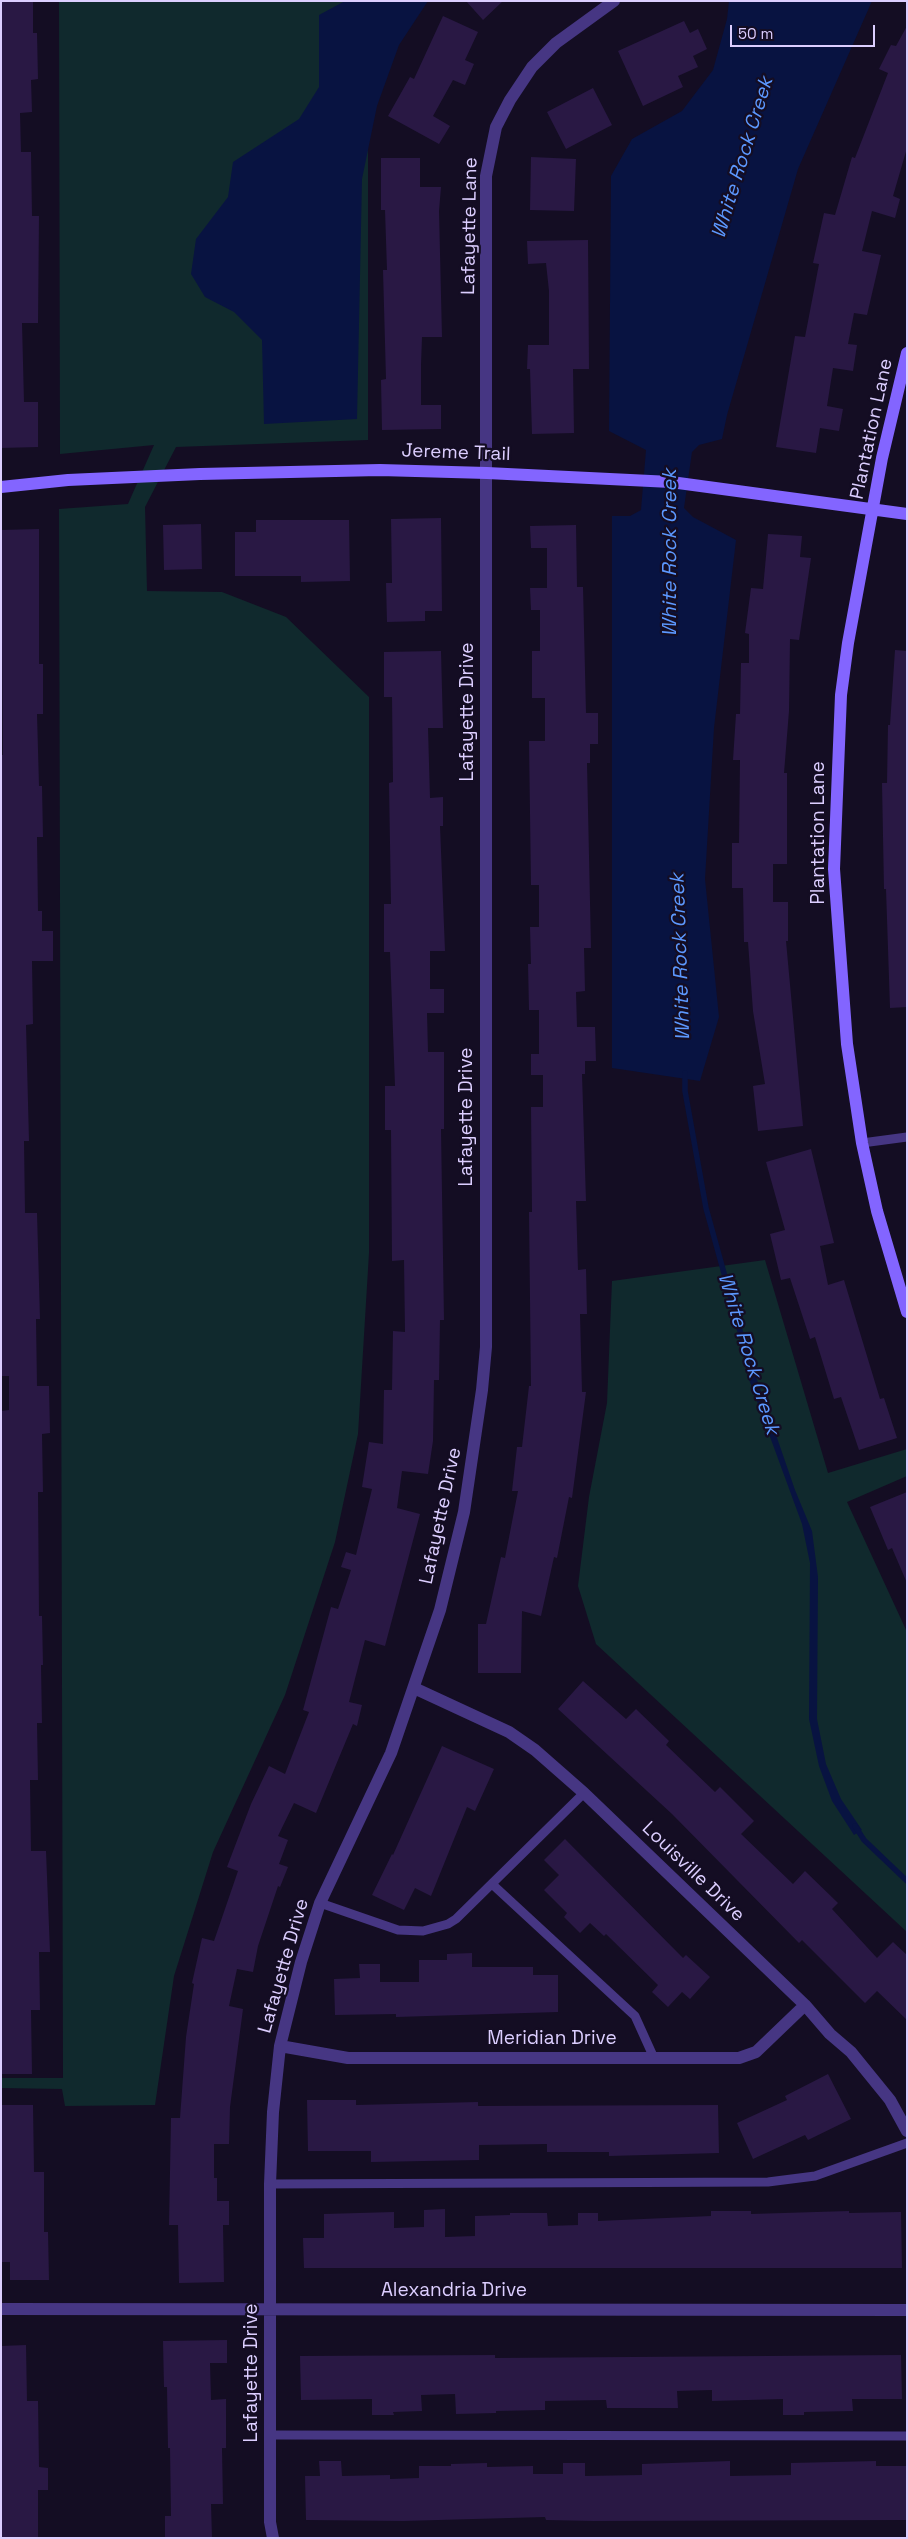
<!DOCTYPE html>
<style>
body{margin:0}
#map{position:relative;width:908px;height:2539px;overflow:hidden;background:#140d23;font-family:"Space Grotesk",sans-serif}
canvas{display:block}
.frame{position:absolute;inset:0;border:2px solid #dcceff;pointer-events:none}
.scale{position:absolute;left:730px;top:25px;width:145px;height:22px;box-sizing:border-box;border:2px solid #dcceff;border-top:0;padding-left:6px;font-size:15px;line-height:18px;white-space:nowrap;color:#dcceff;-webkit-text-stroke:4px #140d23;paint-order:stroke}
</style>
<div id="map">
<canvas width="908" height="2539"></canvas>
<div class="frame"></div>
<div class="scale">50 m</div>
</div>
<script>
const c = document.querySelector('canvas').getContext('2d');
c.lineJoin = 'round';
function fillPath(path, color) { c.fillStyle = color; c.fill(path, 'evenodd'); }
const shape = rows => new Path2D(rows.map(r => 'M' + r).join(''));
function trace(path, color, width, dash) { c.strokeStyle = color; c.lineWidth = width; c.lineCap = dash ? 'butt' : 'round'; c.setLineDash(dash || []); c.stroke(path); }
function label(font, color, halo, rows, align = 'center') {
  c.font = font + ' "Space Grotesk",sans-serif'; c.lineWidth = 4.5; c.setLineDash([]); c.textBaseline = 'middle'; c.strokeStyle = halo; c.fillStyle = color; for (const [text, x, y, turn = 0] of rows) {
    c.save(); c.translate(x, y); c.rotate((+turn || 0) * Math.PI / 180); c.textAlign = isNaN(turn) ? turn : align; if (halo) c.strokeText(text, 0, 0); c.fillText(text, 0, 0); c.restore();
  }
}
fillPath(shape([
 [59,1,426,1,384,38,368,122,368,440,176,447,145,507,147,591,222,592,286,617,369,697,369,1253,358,1434,335,1542,285,1695,213,1852,174,1976,155,2105,65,2106,62,2089,1,2088,1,2078,63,2078,59,509,128,504,154,445,60,454],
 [765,1260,828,1473,907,1449,907,1476,847,1502,907,1632,907,1932,596,1644,578,1586,589,1497,607,1403,612,1281]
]), '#10292d');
fillPath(shape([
 [345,1,428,1,399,45,377,106,362,179,357,419,264,424,262,340,234,312,205,297,191,274,196,239,228,197,233,162,299,119,319,87,319,15],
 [729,1,872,1,798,169,727,415,722,439,699,445,692,452,684,508,693,517,736,540,714,728,705,879,719,1017,700,1081,612,1068,612,516,630,516,641,510,646,450,609,431,611,176,632,139,682,111,713,70,727,19],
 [754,1371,795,1490,812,1531,818,1577,817,1719,826,1764,841,1799,862,1830,854,1835,832,1801,819,1766,809,1719,810,1563,802,1524,747,1374]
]), '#081341');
trace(shape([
 [685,1073,685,1091,706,1208,753,1378],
 [855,1826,864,1840,907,1881]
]), '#081341', 5.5);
fillPath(shape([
 [1,1,33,1,33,33,37,33,38,79,31,80,32,112,20,113,21,152,31,152,32,216,39,216,38,323,22,323,24,402,38,402,38,447,1,448],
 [466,1,503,1,483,20],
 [443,16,478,32,465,60,474,64,465,85,453,80,433,116,450,126,439,144,388,116,410,77,414,79],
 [684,21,690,33,698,29,707,49,693,56,698,67,678,76,683,87,643,106,618,51],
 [907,26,907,148,893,196,900,199,895,218,872,211,862,251,881,255,867,315,854,313,848,344,857,345,853,371,833,368,827,406,843,409,839,431,820,428,816,453,776,447,795,336,805,337,819,264,813,263,824,213,835,215,852,157,855,158,888,73,879,69,891,45,896,46],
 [593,88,612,125,566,149,547,112],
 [531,157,576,159,574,211,530,210],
 [381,158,420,158,420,187,441,187,439,211,442,337,422,337,421,365,421,405,441,405,441,429,382,430,381,380,386,379,383,270,387,270,385,210,381,210],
 [588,240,589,369,573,369,574,433,532,434,530,369,527,369,528,345,549,345,549,291,546,263,528,264,527,241],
 [441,518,442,611,425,611,425,621,387,622,386,583,392,583,391,519],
 [256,520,349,520,350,581,301,582,301,576,235,576,235,532,256,532],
 [201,524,202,569,164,570,163,525],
 [576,525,577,587,583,587,586,713,598,713,598,744,590,744,590,763,587,763,591,948,584,948,585,991,576,992,577,1027,595,1027,596,1061,585,1061,585,1074,582,1074,586,1201,576,1201,578,1270,586,1269,587,1314,580,1314,582,1392,586,1392,572,1498,569,1497,557,1558,554,1557,541,1616,522,1611,521,1673,478,1673,478,1624,486,1624,501,1557,505,1558,518,1491,512,1491,517,1447,522,1447,529,1386,531,1386,529,1212,532,1212,531,1107,543,1107,543,1075,531,1075,531,1054,539,1054,539,1010,529,1010,528,964,531,964,530,927,539,927,539,885,531,885,529,741,545,741,545,698,532,698,532,651,540,651,540,610,531,610,530,588,547,588,547,548,531,548,530,526],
 [39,529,39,664,43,664,43,714,37,714,39,786,42,786,43,837,37,837,38,911,42,911,42,931,53,931,53,961,32,961,33,1024,26,1025,29,1141,24,1141,25,1213,37,1213,40,1319,36,1319,37,1386,49,1386,50,1433,42,1434,43,1492,38,1492,39,1616,42,1616,43,1665,41,1665,42,1723,37,1723,38,1780,30,1780,31,1851,46,1851,50,1952,39,1952,40,2010,31,2010,32,2074,1,2074,1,1411,9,1410,9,1376,1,1376,1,755,3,755,1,530],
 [768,534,802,536,800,557,811,558,799,640,790,639,789,711,784,773,787,773,787,864,773,864,773,902,788,902,788,941,786,941,803,1126,758,1131,753,1086,765,1084,753,1011,748,942,744,942,743,888,732,888,732,843,739,843,740,760,733,760,736,714,740,714,741,663,749,663,749,634,745,633,751,588,763,589],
 [895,650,907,651,907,1007,890,1008,886,889,884,889,882,783,887,783,888,725,890,725],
 [441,651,443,728,428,728,430,798,443,797,443,826,440,826,445,951,430,951,430,989,444,989,444,1013,427,1013,428,1052,444,1052,444,1129,441,1129,444,1320,440,1320,439,1380,434,1380,433,1441,428,1474,402,1471,397,1508,420,1514,385,1646,365,1640,349,1702,362,1705,357,1726,353,1724,316,1813,294,1803,278,1836,288,1840,279,1864,288,1867,280,1887,278,1886,258,1946,253,1972,237,1969,229,2006,243,2009,230,2107,229,2144,214,2144,214,2178,217,2178,217,2201,229,2201,229,2225,223,2225,224,2282,179,2283,178,2225,169,2225,171,2118,180,2118,186,2037,194,1984,192,1983,202,1938,214,1941,238,1871,227,1867,251,1804,269,1766,285,1774,309,1712,303,1710,331,1607,338,1609,351,1570,341,1567,346,1552,356,1555,372,1489,362,1487,369,1442,383,1444,384,1390,392,1390,393,1331,405,1332,404,1260,392,1261,391,1130,385,1130,385,1086,395,1086,390,952,384,952,384,904,391,904,389,783,393,782,392,697,384,697,384,652],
 [811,1149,834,1243,820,1246,828,1285,844,1280,880,1399,884,1398,897,1438,859,1450,841,1397,834,1399,815,1337,810,1339,790,1278,781,1280,770,1234,785,1230,766,1162],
 [907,1492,907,1583,892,1548,888,1550,870,1507],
 [583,1681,626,1719,636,1709,669,1741,666,1745,715,1792,720,1787,754,1821,741,1834,793,1884,805,1871,838,1903,832,1909,877,1958,893,1942,907,1955,907,2020,877,1991,865,2003,802,1940,799,1943,672,1814,558,1709],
 [442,1746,494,1769,475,1811,467,1807,431,1896,415,1888,404,1910,372,1895,392,1854,393,1855],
 [565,1839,683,1958,686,1955,710,1977,690,1999,682,1992,668,2007,652,1992,658,1985,606,1934,604,1936,590,1923,580,1933,564,1917,567,1913,544,1890,559,1875,544,1860],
 [472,1953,472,1967,533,1967,533,1975,558,1975,558,2012,396,2017,396,2014,335,2015,334,1979,360,1978,359,1964,380,1964,380,1982,419,1982,419,1960,447,1960,447,1954],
 [828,2074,851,2119,808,2140,805,2135,753,2159,737,2123,787,2100,785,2096],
 [307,2100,356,2100,356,2105,478,2102,478,2106,718,2105,719,2153,609,2156,609,2152,547,2152,547,2144,479,2145,479,2160,371,2162,371,2151,308,2151],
 [1,2105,33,2105,34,2172,44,2172,44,2232,48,2232,49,2280,10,2280,10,2262,1,2262],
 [445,2209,445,2237,475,2236,475,2216,510,2215,510,2213,547,2213,548,2226,578,2225,578,2213,598,2213,598,2221,711,2216,711,2211,751,2211,751,2214,849,2211,849,2213,901,2212,902,2268,304,2268,303,2238,324,2238,324,2214,394,2212,394,2228,424,2227,424,2210],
 [227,2340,227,2363,210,2363,211,2400,226,2399,226,2448,222,2448,223,2504,211,2504,212,2538,165,2538,165,2516,171,2516,170,2448,168,2448,167,2387,164,2387,163,2341],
 [26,2345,27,2401,38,2401,39,2467,48,2468,48,2490,38,2490,38,2538,1,2538,1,2346],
 [495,2355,495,2358,901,2355,902,2399,852,2399,853,2411,804,2412,804,2415,783,2415,783,2399,712,2401,712,2390,677,2391,678,2408,607,2408,606,2400,545,2401,545,2410,496,2411,496,2413,456,2414,455,2394,421,2395,422,2411,393,2412,394,2415,372,2415,372,2399,301,2400,300,2356],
 [319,2461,341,2461,342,2476,390,2475,390,2479,419,2478,419,2466,451,2466,451,2464,487,2463,487,2467,533,2466,533,2474,563,2474,563,2463,585,2463,585,2476,642,2475,642,2464,730,2461,730,2476,791,2475,791,2463,876,2461,876,2466,907,2466,907,2520,593,2521,546,2520,545,2517,403,2521,306,2520,305,2476,320,2476]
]), '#291844');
trace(shape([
 [862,1143,907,1137],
 [492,1884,635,2016,654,2058],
 [320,1903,398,1930,423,1931,448,1924,456,1919,584,1793],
 [270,2184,768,2182,815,2176,907,2143],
 [271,2435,907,2436]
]), '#463683', 9);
trace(shape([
 [414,1688,509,1732,535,1750,584,1793,805,2005,830,2034,851,2052,890,2100,907,2131],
 [280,2046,348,2058,739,2058,756,2052,805,2005],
 [1,2309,907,2310],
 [273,2538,270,2522,270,2184,273,2112,280,2046,301,1962,320,1903,391,1753,440,1610,464,1512,482,1390,486,1347,486,176,496,127,510,100,532,67,556,43,614,1]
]), '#463683', 12);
trace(shape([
 [907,353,882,458,848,643,841,695,834,869,847,1044,862,1143,877,1211,907,1312],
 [1,487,68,480,200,474,380,470,487,473,671,482,907,514]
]), '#8365ff', 12);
label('19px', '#dcceff', '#140d23', [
 ["Lafayette Lane",470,226,-89],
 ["Plantation Lane",872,429,-78],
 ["Jereme Trail",456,453,2],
 ["Lafayette Drive",468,712,-90],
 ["Plantation Lane",819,833,-90],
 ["Lafayette Drive",467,1117,-90],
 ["Lafayette Drive",441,1516,-78],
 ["Louisville Drive",693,1872,44],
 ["Lafayette Drive",284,1966,-74],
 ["Meridian Drive",552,2039],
 ["Alexandria Drive",454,2291],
 ["Lafayette Drive",252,2373,-90]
]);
label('italic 20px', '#5c98ff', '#140d23', [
 ["White Rock Creek",743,158,-73],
 ["White Rock Creek",671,553,-90],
 ["White Rock Creek",681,957,-92],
 ["White Rock Creek",748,1354,73]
]);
</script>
